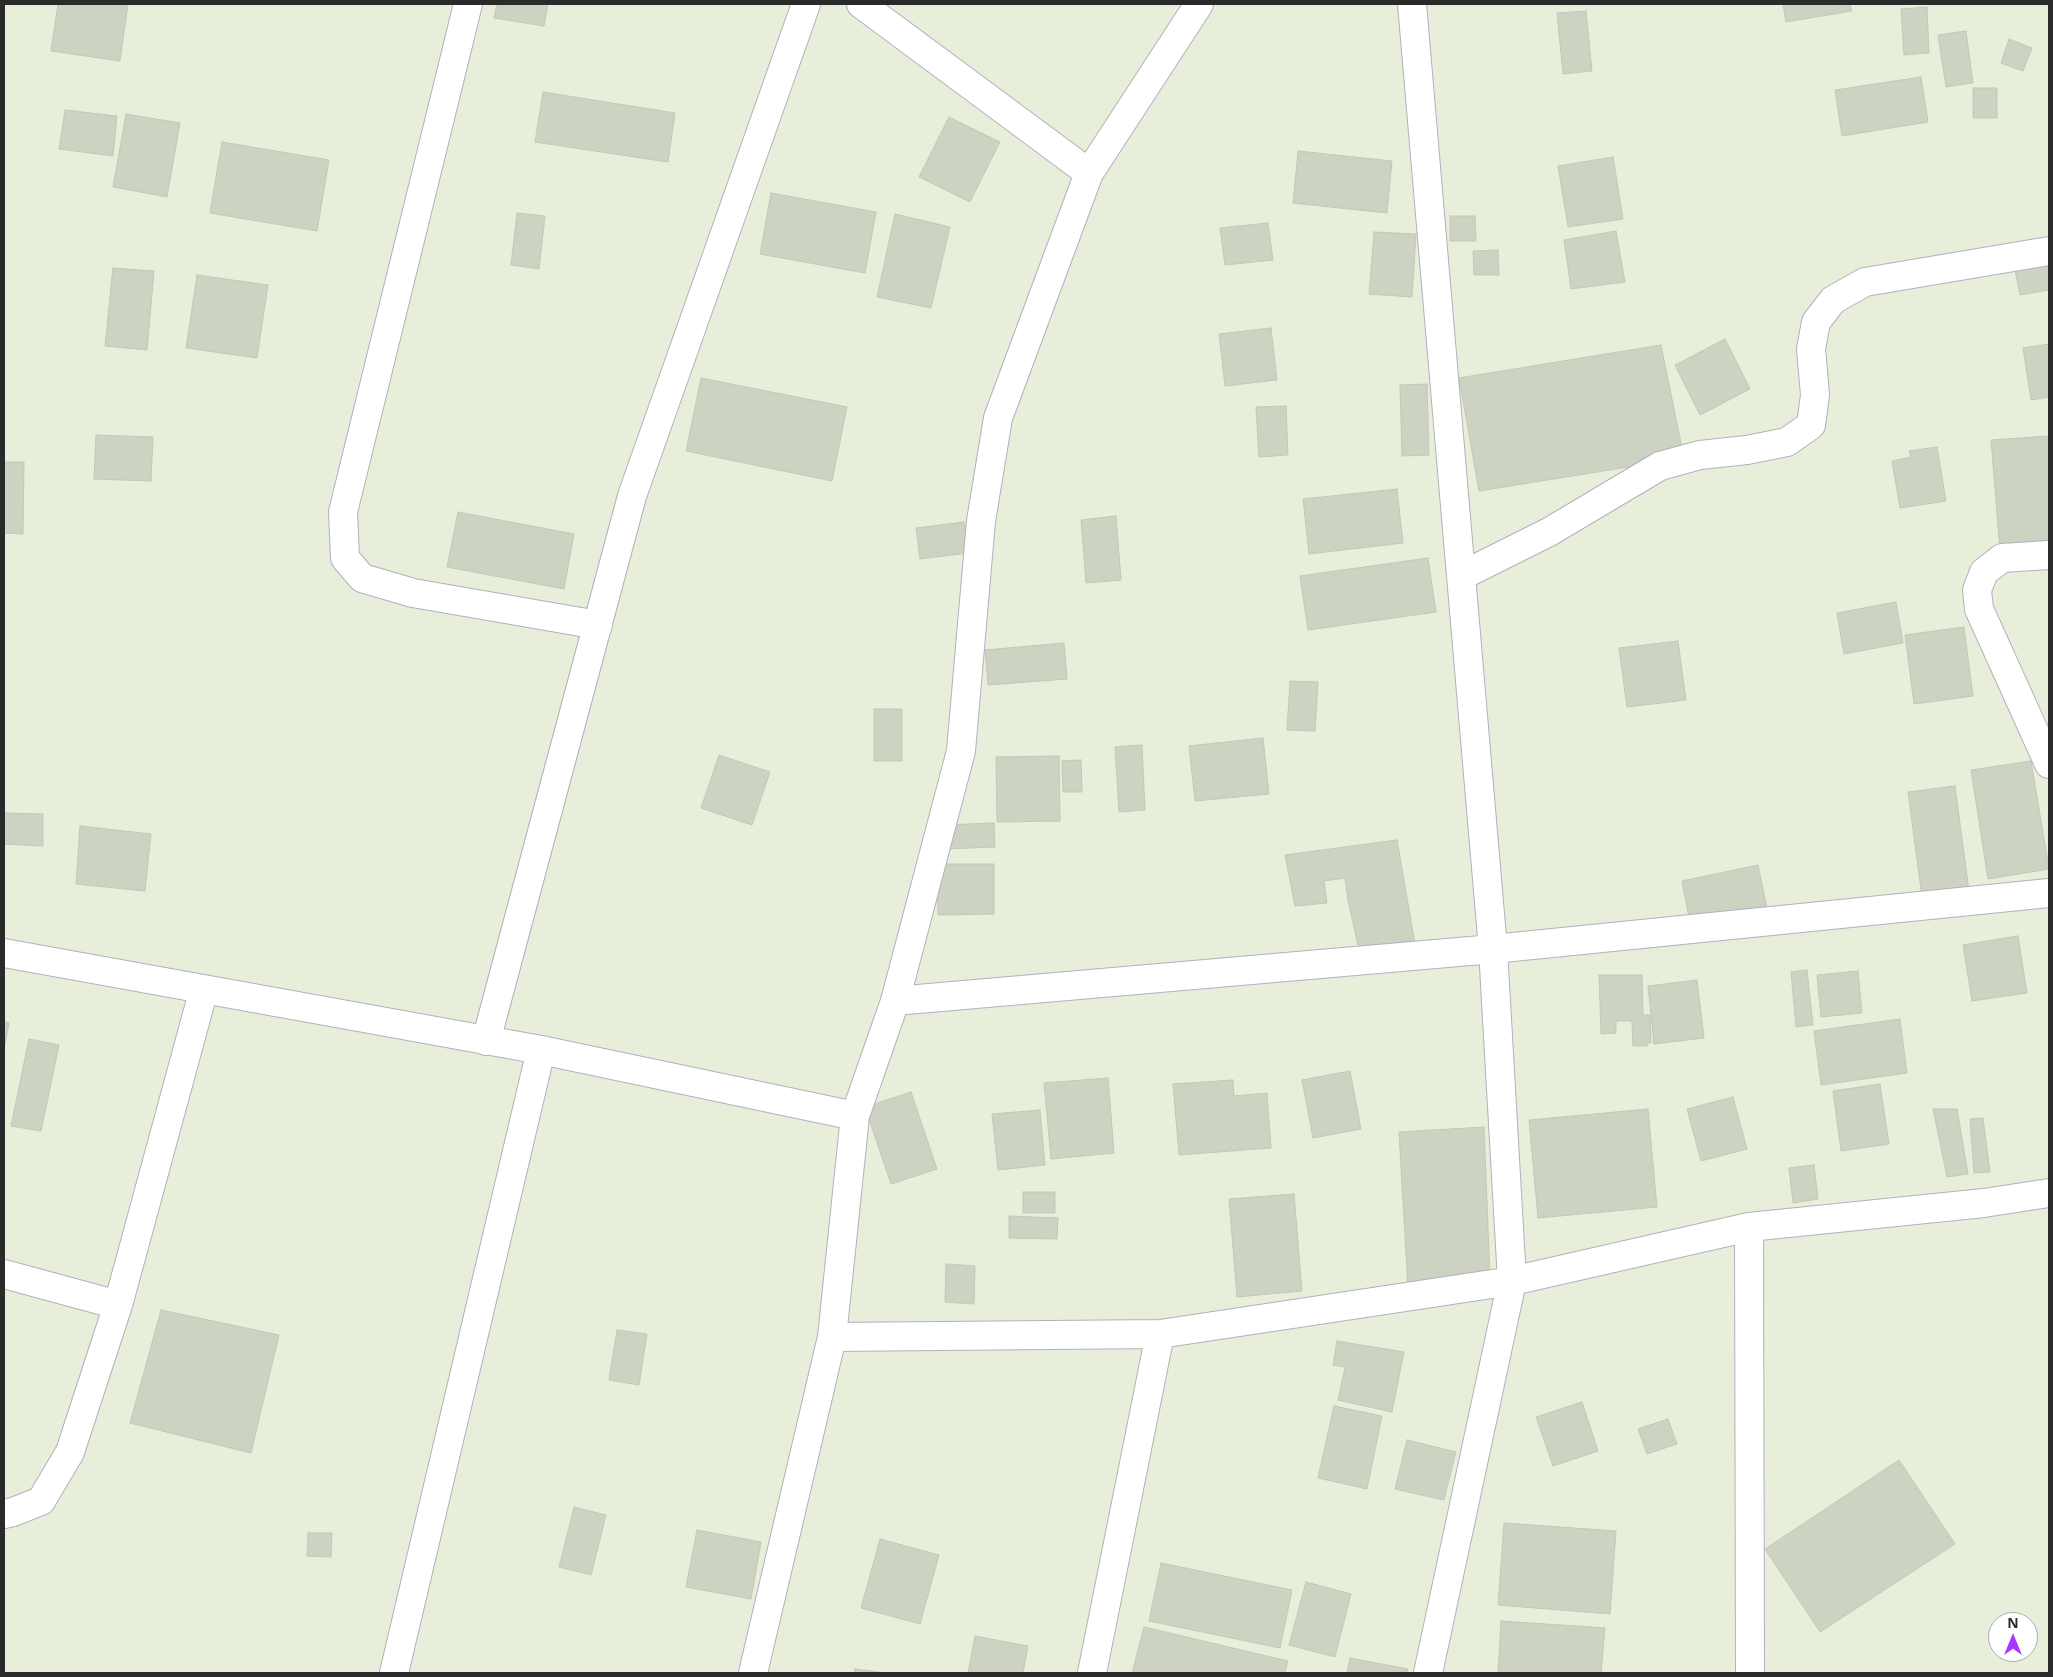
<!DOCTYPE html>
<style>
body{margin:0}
#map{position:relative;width:2053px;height:1677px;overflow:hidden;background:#e7eeda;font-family:"Noto Sans",sans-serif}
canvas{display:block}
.frame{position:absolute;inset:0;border:5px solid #2a2a2a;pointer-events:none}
.north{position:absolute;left:1988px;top:1612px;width:50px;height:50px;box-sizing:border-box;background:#fff;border:1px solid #aaa;border-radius:50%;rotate:0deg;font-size:14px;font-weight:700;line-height:20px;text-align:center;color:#2a2a2a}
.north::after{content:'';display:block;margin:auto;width:18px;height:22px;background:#ad36ff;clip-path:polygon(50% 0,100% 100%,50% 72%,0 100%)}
</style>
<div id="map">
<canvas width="2053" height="1677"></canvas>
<div class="frame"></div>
<div class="north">N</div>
</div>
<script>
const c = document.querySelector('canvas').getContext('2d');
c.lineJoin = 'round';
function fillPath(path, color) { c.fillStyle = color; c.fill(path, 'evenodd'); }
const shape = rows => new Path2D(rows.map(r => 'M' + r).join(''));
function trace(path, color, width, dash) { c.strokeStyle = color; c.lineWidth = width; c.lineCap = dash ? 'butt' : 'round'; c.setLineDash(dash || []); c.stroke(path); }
const building = shape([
 [58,4,128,4,120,61,51,51,58,4],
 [497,4,548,4,544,26,494,18,497,4],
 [1783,4,1850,4,1852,11,1786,22,1783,4],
 [1927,7,1929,53,1904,55,1901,9,1927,7],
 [1586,11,1592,71,1563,74,1557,13,1586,11],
 [1966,31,1973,83,1946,87,1938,35,1966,31],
 [2009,39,2032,48,2023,71,2001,63,2009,39],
 [1921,77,1928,122,1842,136,1835,90,1921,77],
 [1973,88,1997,88,1997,118,1973,118,1973,88],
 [543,92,675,113,668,162,535,142,543,92],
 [65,110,117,116,113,156,59,149,65,110],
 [126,114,180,123,167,197,113,187,126,114],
 [949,117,1000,142,970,202,919,177,949,117],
 [222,142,329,160,317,231,210,213,222,142],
 [1298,151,1392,161,1387,213,1293,203,1298,151],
 [1613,157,1623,219,1568,227,1558,166,1613,157],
 [771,193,876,212,865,273,760,254,771,193],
 [517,213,545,216,539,269,511,265,517,213],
 [895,214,950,227,931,308,877,297,895,214],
 [1450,216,1475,216,1476,241,1450,241,1450,216],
 [1268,223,1273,260,1225,265,1220,228,1268,223],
 [1616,231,1625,282,1571,289,1564,240,1616,231],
 [1374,232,1416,234,1412,297,1369,294,1374,232],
 [1498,250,1499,275,1474,275,1473,251,1498,250],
 [2049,263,2049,290,2020,295,2015,270,2049,263],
 [113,268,154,271,147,350,105,346,113,268],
 [197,275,268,285,257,358,186,348,197,275],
 [1271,328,1277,380,1225,386,1219,334,1271,328],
 [1725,339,1750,389,1700,415,1675,365,1725,339],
 [2049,344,2049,397,2031,400,2023,348,2049,344],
 [1661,345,1684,458,1479,491,1459,378,1661,345],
 [701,378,847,407,832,481,686,451,701,378],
 [1427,384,1429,455,1402,456,1400,385,1427,384],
 [1286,406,1288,455,1259,457,1256,407,1286,406],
 [96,435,153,437,151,481,94,479,96,435],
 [2049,436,2049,547,2000,551,1991,440,2049,436],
 [1937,447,1946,501,1900,508,1892,461,1911,457,1909,451,1937,447],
 [4,462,24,462,23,534,4,533,4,462],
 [1397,489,1403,543,1309,554,1303,499,1397,489],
 [458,512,574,534,564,589,447,567,458,512],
 [1116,516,1121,580,1086,583,1081,520,1116,516],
 [964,522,968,553,920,559,916,528,964,522],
 [1428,558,1436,612,1308,630,1300,576,1428,558],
 [1896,602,1903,643,1844,654,1837,613,1896,602],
 [1964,627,1973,696,1914,704,1905,635,1964,627],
 [1678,641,1686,700,1627,707,1619,648,1678,641],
 [1064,643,1067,679,988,685,985,650,1064,643],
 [1290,681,1318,682,1315,731,1287,730,1290,681],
 [874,709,902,709,902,761,874,761,874,709],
 [1263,738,1269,794,1195,801,1189,746,1263,738],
 [1142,745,1145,810,1119,812,1115,747,1142,745],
 [719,755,770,772,752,825,701,808,719,755],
 [1059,756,1060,821,997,822,996,757,1059,756],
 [1081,760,1082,792,1063,792,1062,761,1081,760],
 [2031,761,2049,869,1988,879,1971,770,2031,761],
 [1955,786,1969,891,1922,897,1908,792,1955,786],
 [4,813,43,814,43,846,4,844,4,813],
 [994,823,995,847,946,849,945,825,994,823],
 [80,826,151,834,145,891,76,884,80,826],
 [1397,840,1415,944,1360,954,1348,900,1345,878,1324,881,1327,903,1295,906,1285,855,1397,840],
 [937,864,994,864,994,914,938,915,937,864],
 [1758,865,1767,908,1690,923,1682,881,1758,865],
 [2018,936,2027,993,1972,1001,1963,945,2018,936],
 [1807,970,1813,1025,1796,1027,1791,972,1807,970],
 [1858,971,1862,1013,1821,1017,1817,975,1858,971],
 [1599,975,1642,975,1643,1015,1650,1015,1651,1043,1647,1043,1647,1046,1633,1046,1632,1021,1616,1021,1616,1033,1601,1034,1599,975],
 [1697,980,1704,1038,1654,1044,1648,986,1697,980],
 [1900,1019,1907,1073,1821,1085,1814,1031,1900,1019],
 [4,1022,9,1023,4,1050,4,1022],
 [29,1039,59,1045,41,1131,11,1126,29,1039],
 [1350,1071,1361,1129,1313,1138,1302,1080,1350,1071],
 [1108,1078,1114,1153,1051,1159,1044,1083,1108,1078],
 [1233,1080,1234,1096,1267,1093,1271,1148,1179,1155,1173,1084,1233,1080],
 [1880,1084,1889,1144,1841,1151,1833,1091,1880,1084],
 [911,1092,937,1169,891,1184,865,1107,911,1092],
 [1733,1097,1747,1149,1701,1161,1687,1109,1733,1097],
 [1648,1109,1657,1207,1538,1218,1529,1120,1648,1109],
 [1933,1109,1957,1109,1968,1174,1947,1177,1933,1109],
 [1040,1110,1045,1165,998,1170,992,1114,1040,1110],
 [1983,1118,1990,1172,1974,1173,1970,1119,1983,1118],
 [1484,1127,1490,1279,1408,1288,1399,1132,1484,1127],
 [1814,1165,1818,1199,1793,1203,1789,1168,1814,1165],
 [1023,1192,1055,1192,1055,1213,1023,1213,1023,1192],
 [1294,1194,1302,1291,1237,1297,1229,1199,1294,1194],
 [1009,1216,1058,1218,1057,1239,1009,1238,1009,1216],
 [946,1264,975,1266,974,1304,945,1302,946,1264],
 [161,1310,279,1335,251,1453,130,1423,161,1310],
 [617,1330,647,1334,639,1385,609,1380,617,1330],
 [1337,1341,1404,1352,1392,1412,1338,1400,1345,1367,1333,1365,1337,1341],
 [1582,1402,1598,1451,1553,1466,1536,1417,1582,1402],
 [1334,1406,1382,1416,1367,1489,1318,1478,1334,1406],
 [1668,1419,1677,1444,1647,1454,1638,1429,1668,1419],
 [1407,1440,1456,1452,1444,1500,1395,1489,1407,1440],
 [1899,1460,1955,1544,1820,1632,1765,1549,1899,1460],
 [574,1507,606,1515,591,1575,559,1567,574,1507],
 [1504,1523,1616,1531,1610,1614,1498,1605,1504,1523],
 [697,1530,761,1542,751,1599,686,1587,697,1530],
 [308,1533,332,1533,331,1557,307,1556,308,1533],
 [880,1539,939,1555,920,1624,861,1608,880,1539],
 [1161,1563,1292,1590,1280,1648,1149,1621,1161,1563],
 [1306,1582,1351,1594,1335,1657,1289,1645,1306,1582],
 [1501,1621,1605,1628,1601,1673,1498,1673,1501,1621],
 [1144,1627,1288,1661,1285,1673,1132,1673,1144,1627],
 [975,1636,1028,1646,1023,1673,968,1673,975,1636],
 [1350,1658,1408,1669,1407,1673,1347,1673,1350,1658],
 [855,1669,887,1673,854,1673,855,1669]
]);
fillPath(building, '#ccd3c3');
trace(building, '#c0c9b4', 1);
const minor = shape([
 [468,4,343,512,345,558,362,578,413,593,598,625],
 [861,4,1089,173],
 [1412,4,1493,949,1512,1281,1428,1673],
 [2049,555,2002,558,1984,572,1977,590,1979,609,2049,764],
 [1461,576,1549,532,1660,466,1700,455,1747,450,1787,442,1811,425,1815,395,1811,349,1816,322,1833,300,1865,282,2049,251],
 [4,953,541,1050,855,1116],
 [895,1001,1493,949,2049,893],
 [486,1041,632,496,806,4],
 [1749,1227,1750,1673],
 [4,1274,118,1305],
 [832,1337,1160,1334,1512,1281,1749,1227,1984,1203,2049,1193],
 [4,1514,13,1512,41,1501,70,1452,118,1305,204,989],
 [394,1673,541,1050],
 [753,1673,832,1337,855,1116,895,1001,961,751,981,521,998,418,1089,173,1199,4],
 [1092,1673,1160,1334]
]);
trace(minor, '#b8aebf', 30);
trace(minor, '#fff', 28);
</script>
